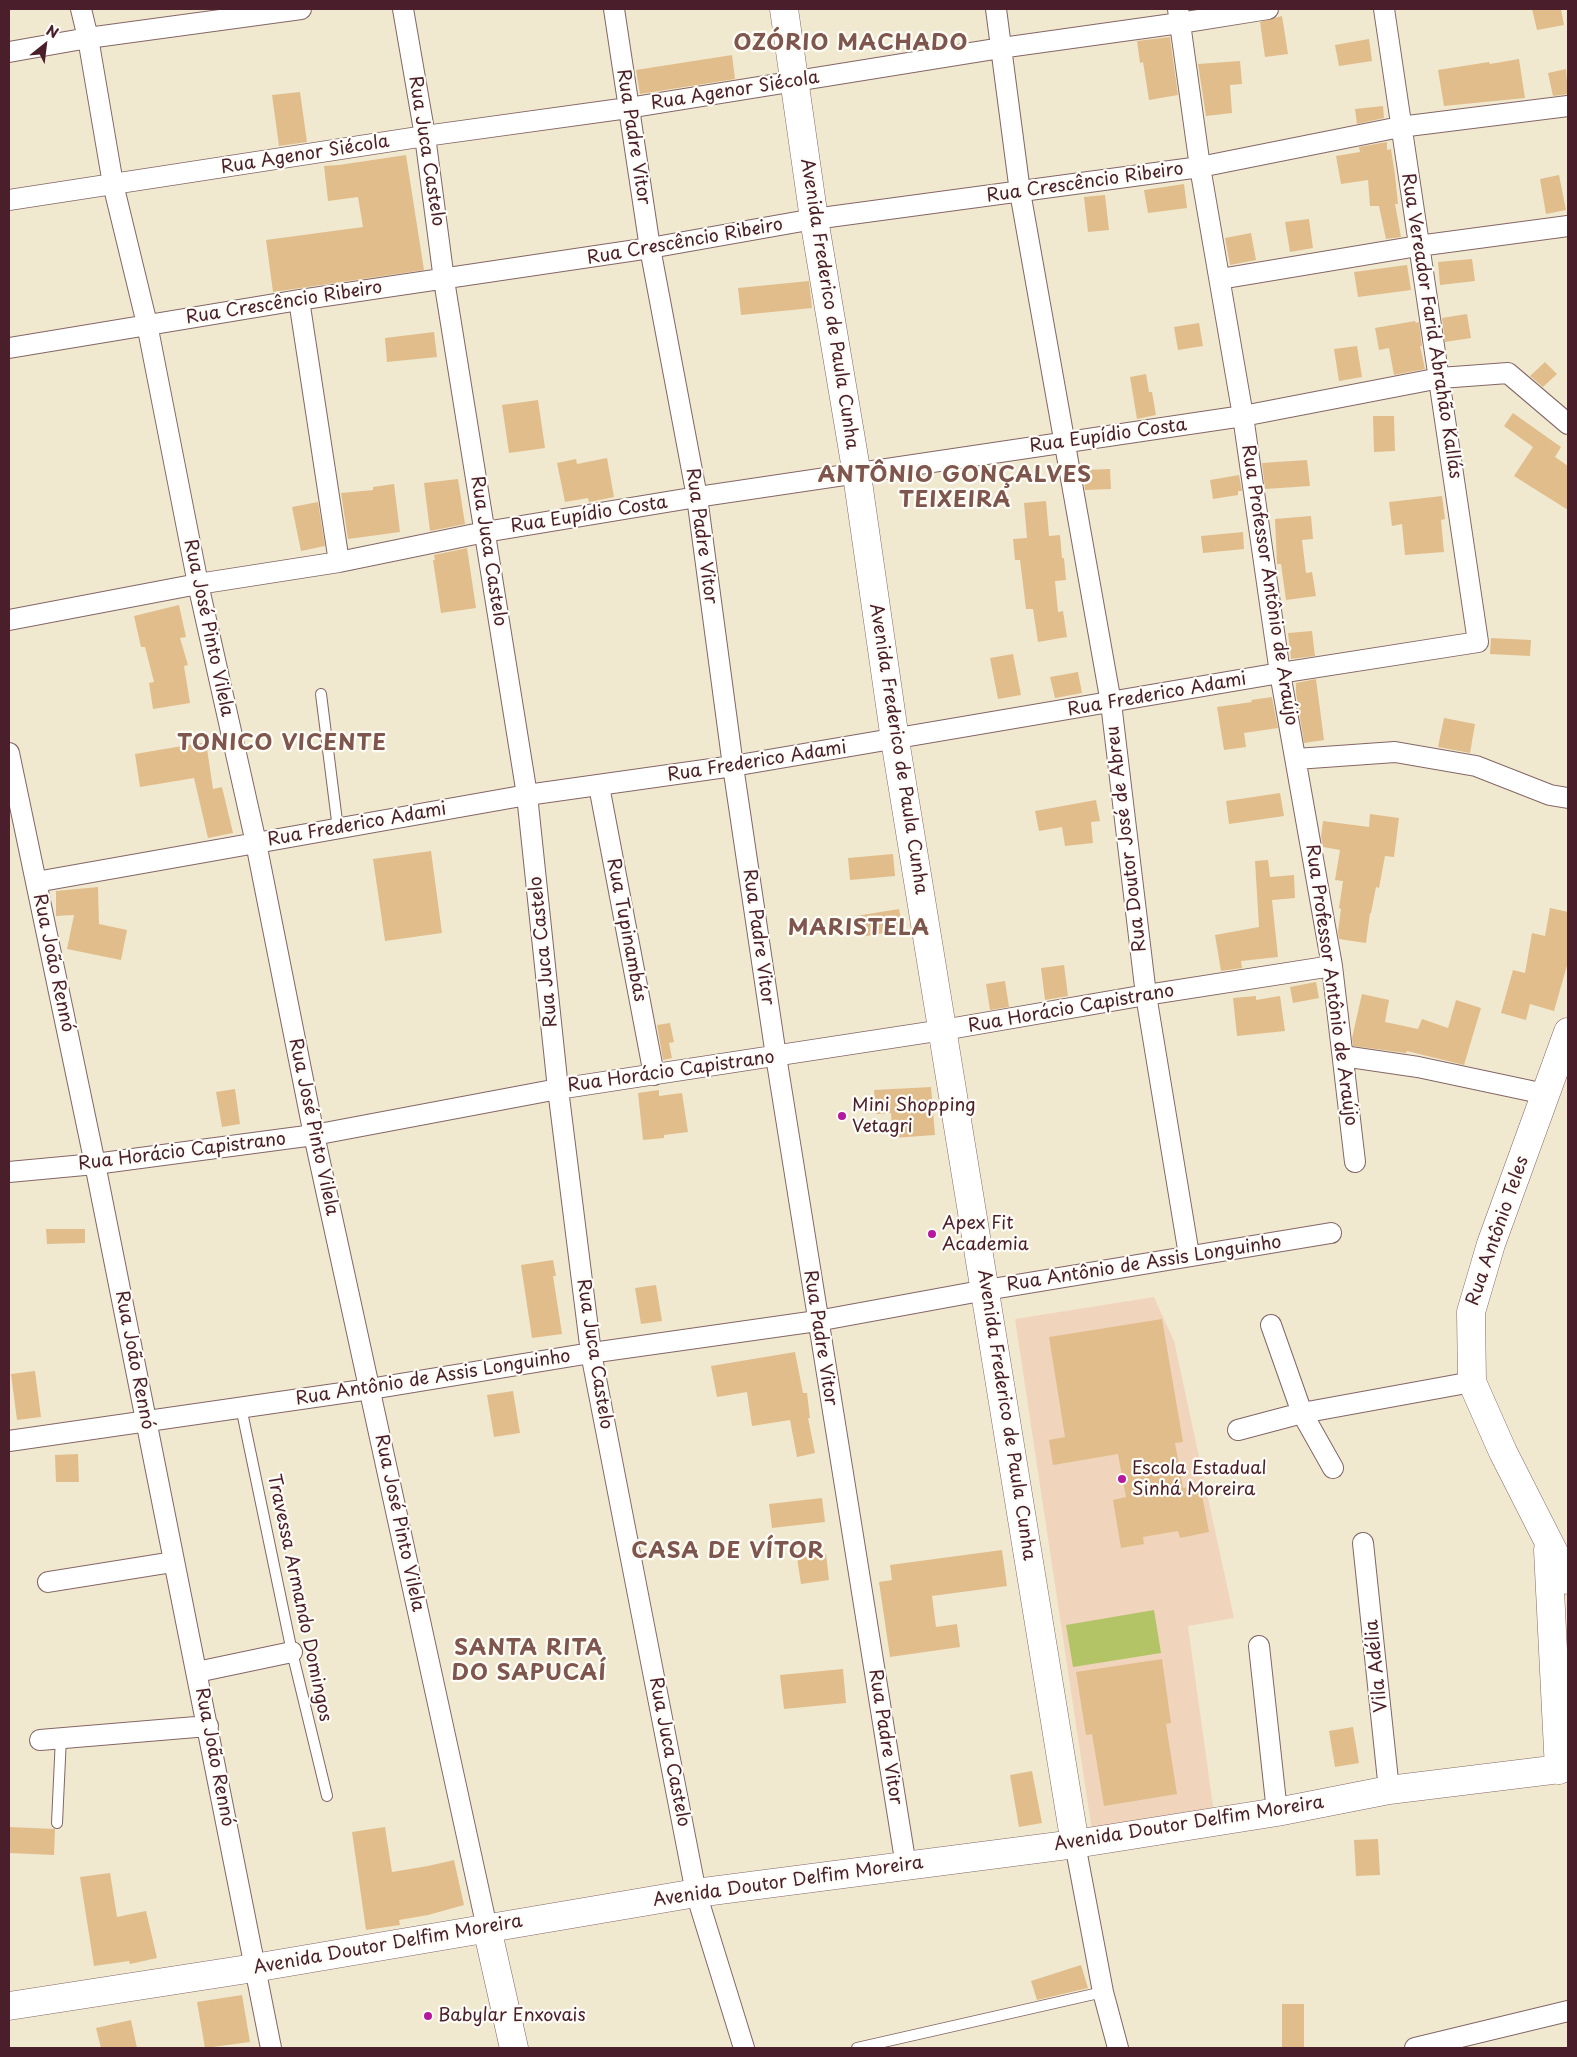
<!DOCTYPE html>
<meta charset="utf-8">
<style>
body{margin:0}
#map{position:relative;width:1577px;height:2057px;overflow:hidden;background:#f0e9d0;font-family:"Playpen Sans",sans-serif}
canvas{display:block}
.frame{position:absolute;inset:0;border:10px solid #4a1f2b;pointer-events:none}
.north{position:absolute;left:20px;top:20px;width:50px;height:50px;-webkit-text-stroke:4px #fdfcf7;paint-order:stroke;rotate:29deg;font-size:14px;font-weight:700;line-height:20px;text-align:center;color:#4a1f2b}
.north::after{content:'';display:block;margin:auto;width:18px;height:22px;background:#4a1f2b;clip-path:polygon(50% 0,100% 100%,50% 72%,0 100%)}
</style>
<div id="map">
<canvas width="1577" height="2057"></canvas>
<div class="frame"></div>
<div class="north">N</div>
</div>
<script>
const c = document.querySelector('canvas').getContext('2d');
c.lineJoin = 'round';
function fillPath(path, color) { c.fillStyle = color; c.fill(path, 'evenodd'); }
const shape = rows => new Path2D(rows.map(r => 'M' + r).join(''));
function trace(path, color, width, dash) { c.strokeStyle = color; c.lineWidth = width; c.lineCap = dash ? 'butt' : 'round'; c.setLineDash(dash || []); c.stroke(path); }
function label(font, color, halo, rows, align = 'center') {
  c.font = font + ' "Playpen Sans",sans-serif'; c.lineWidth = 4.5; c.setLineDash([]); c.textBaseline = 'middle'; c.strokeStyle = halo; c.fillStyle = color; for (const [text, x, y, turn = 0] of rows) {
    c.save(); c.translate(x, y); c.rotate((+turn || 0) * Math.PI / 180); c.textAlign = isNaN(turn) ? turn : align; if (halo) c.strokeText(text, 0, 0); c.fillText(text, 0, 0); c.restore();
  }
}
fillPath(shape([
 [1154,1297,1174,1341,1234,1618,1188,1626,1214,1813,1092,1831,1015,1319]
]), '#f0d5bc');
fillPath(shape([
 [1154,1610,1161,1653,1073,1667,1066,1625]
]), '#b3c466');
fillPath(shape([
 [1532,9,1561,9,1564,25,1537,30],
 [1282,16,1288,54,1265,57,1260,22],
 [1170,37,1178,95,1149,100,1143,62,1140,63,1137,41],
 [1369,39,1372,61,1339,66,1335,45],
 [732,55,735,79,640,94,636,70],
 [1519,59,1525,98,1444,106,1438,70,1489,62,1490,64],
 [1240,61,1242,84,1230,85,1232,113,1206,116,1198,64],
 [1566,69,1568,94,1553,96,1548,73],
 [300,92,307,142,279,146,272,95],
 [1383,106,1384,118,1357,124,1355,109],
 [1387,142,1387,150,1391,149,1395,175,1398,204,1395,204,1401,237,1386,239,1379,206,1370,206,1368,180,1341,184,1336,156,1360,152,1359,147],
 [406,155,424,270,273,292,266,240,363,227,358,197,328,201,324,166,339,165],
 [1559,175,1566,210,1546,214,1540,179],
 [1184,184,1187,208,1148,213,1144,190],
 [1105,195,1109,230,1088,232,1084,197],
 [1309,219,1313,248,1290,252,1285,222],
 [1251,233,1256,260,1230,265,1225,238],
 [1472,259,1475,281,1440,285,1438,262],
 [1407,265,1411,290,1358,297,1354,272],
 [809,281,812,308,741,315,738,288],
 [1467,314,1471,338,1445,342,1442,318],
 [1415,321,1416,323,1419,322,1422,346,1420,346,1425,369,1394,375,1389,348,1379,350,1375,328],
 [1199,323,1203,346,1178,350,1174,327],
 [434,332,437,357,387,362,385,338],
 [1357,346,1362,377,1339,381,1334,349],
 [1545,362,1557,374,1543,387,1530,376],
 [1146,374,1149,392,1152,392,1156,415,1137,419,1130,377],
 [538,400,545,448,509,453,502,405],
 [1513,413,1561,447,1555,457,1568,466,1568,510,1514,476,1533,447,1504,426],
 [1373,416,1394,416,1395,451,1374,452],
 [607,458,614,497,589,502,588,498,565,502,557,463,576,459,577,464],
 [1307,460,1310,486,1265,489,1262,463],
 [1110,469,1111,489,1085,490,1083,470],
 [1239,475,1242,491,1238,491,1238,495,1213,499,1210,480],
 [458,479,465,524,430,531,424,483],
 [394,484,400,532,348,539,341,493,373,490,373,487],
 [1442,496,1445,519,1441,520,1444,552,1405,555,1402,524,1392,526,1389,502],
 [1046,501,1049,536,1060,535,1062,558,1064,558,1066,580,1055,581,1058,612,1063,611,1067,637,1038,642,1033,609,1026,609,1020,560,1015,560,1013,539,1027,538,1024,503],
 [318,502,325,546,301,551,292,507],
 [1311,516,1313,539,1302,540,1306,573,1312,572,1316,596,1286,600,1281,564,1277,564,1275,519],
 [1243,532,1244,549,1203,553,1201,536],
 [467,548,476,608,441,613,433,560,435,560,434,555],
 [179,605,186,637,180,638,188,665,184,666,190,703,153,709,149,683,154,682,145,647,141,647,134,616],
 [1312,631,1315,656,1291,659,1288,633],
 [1491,638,1531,640,1530,656,1490,654],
 [1013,654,1021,695,998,699,990,658],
 [1078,672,1082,693,1055,698,1050,677],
 [1316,679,1324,740,1304,743,1296,693,1296,683],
 [1272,697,1278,728,1244,733,1246,747,1224,750,1217,707,1252,702,1251,700],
 [1444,718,1475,724,1470,753,1438,747],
 [206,742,213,789,222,787,233,833,208,838,194,778,140,787,135,754],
 [1280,793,1284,816,1229,824,1226,801],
 [1096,800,1100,821,1091,822,1093,843,1065,846,1062,827,1039,831,1035,811],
 [1370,814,1399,818,1394,857,1385,856,1379,888,1376,887,1371,913,1370,913,1366,943,1339,939,1338,932,1341,909,1339,908,1343,881,1335,880,1340,850,1323,847,1321,837,1323,821,1369,827],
 [431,851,442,933,385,941,373,859],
 [893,854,895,876,850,880,848,858],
 [1268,860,1270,877,1294,875,1295,898,1272,900,1278,957,1241,961,1242,968,1221,971,1215,935,1259,927,1255,861],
 [98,887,99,924,127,930,121,960,67,949,74,915,56,916,56,891],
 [1550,908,1568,912,1568,962,1554,1011,1530,1004,1526,1020,1501,1013,1513,970,1525,973,1532,933,1545,936],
 [899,909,903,930,860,937,856,916],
 [1064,965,1068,996,1045,1000,1041,968],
 [1005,981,1009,1007,990,1010,986,984],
 [1316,982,1319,998,1293,1003,1290,987],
 [1362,994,1389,1000,1385,1022,1418,1029,1422,1019,1448,1028,1456,1000,1481,1008,1464,1065,1407,1051,1406,1053,1353,1046,1352,1038],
 [1256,996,1256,1000,1280,996,1285,1031,1237,1036,1233,998],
 [670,1023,674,1042,669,1043,672,1058,663,1060,657,1025],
 [931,1087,935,1135,893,1138,891,1113,876,1114,874,1090],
 [235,1089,240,1124,222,1127,216,1092],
 [659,1090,659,1096,682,1093,688,1132,664,1135,664,1138,643,1140,638,1093],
 [46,1229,85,1229,85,1243,47,1244],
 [553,1260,556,1276,553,1276,562,1334,532,1338,521,1265],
 [656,1285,662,1321,641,1324,635,1288],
 [1162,1319,1183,1442,1175,1443,1183,1488,1200,1485,1209,1532,1180,1538,1178,1531,1143,1537,1144,1544,1121,1548,1113,1500,1126,1497,1118,1454,1053,1465,1049,1440,1065,1437,1049,1337],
 [795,1352,803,1393,807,1393,810,1418,808,1418,815,1453,797,1457,790,1420,752,1426,747,1392,717,1397,711,1366],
 [35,1371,41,1417,17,1420,11,1374],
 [513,1391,520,1433,494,1437,487,1395],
 [78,1454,79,1482,56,1482,55,1455],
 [822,1498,825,1522,772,1528,769,1504],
 [1002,1550,1007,1586,932,1596,936,1627,957,1624,960,1647,890,1657,879,1582,892,1580,890,1565],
 [826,1554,829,1580,801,1584,797,1558],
 [1162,1659,1171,1723,1166,1724,1177,1794,1104,1806,1092,1734,1086,1735,1076,1672],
 [843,1669,846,1703,784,1709,780,1675],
 [1353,1727,1359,1763,1335,1767,1329,1731],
 [1032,1771,1042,1823,1019,1827,1010,1775],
 [9,1827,55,1829,54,1855,9,1853],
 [385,1827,392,1872,428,1866,454,1860,464,1905,428,1915,399,1920,400,1925,366,1930,352,1832],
 [1378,1839,1380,1875,1356,1876,1354,1840],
 [110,1873,117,1917,146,1911,157,1958,130,1964,129,1961,94,1966,80,1877],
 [1081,1965,1088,1988,1037,2000,1031,1981],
 [242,1995,250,2042,205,2048,197,2002],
 [1282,2004,1304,2004,1304,2048,1282,2048],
 [131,2020,137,2048,101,2048,96,2028]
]), '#e1bd8b');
const service = shape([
 [321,694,338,829],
 [241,1407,292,1652,327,1796],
 [57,1823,61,1737],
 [857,2048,1103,1992]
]);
const minor = shape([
 [81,9,88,38,113,184,147,324,198,584,256,843,314,1135,487,1928],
 [403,9,425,136,444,280,527,795,558,1089,591,1353,696,1893,744,2048],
 [614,9,650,248,697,497,733,766,776,1056,906,1866],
 [996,9,1020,192,1111,703,1146,995,1189,1255],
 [1178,9,1200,167,1243,416,1280,673,1332,966,1355,1162],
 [9,52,88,38,301,9],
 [9,200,425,136,628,108,1001,48,1180,23,1268,9],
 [1220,279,1418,246,1568,226],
 [299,300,339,562],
 [9,348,299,300,650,248,814,219,1200,167,1400,127,1568,106],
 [9,620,198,584,339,562,485,532,697,497,1243,416,1440,378,1508,373,1568,424],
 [9,753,95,1164,271,2048],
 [1296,759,1395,752,1476,766,1550,795,1568,798],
 [599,786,654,1075],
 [36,882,527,795,733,766,1280,673,1478,642,1384,9],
 [1343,1056,1418,1067,1545,1094],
 [9,1172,95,1164,314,1135,558,1089,943,1030,1146,995,1332,966],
 [1271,1325,1302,1413,1333,1468],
 [1238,1430,1302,1413,1472,1382],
 [9,1441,370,1389,591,1353,817,1321,986,1290,1331,1233],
 [1363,1543,1389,1790],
 [48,1582,173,1562],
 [1259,1646,1277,1812],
 [197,1672,292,1652],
 [40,1740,208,1726],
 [1075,1844,1103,1992,1118,2048],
 [1415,2048,1568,2011]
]);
const secondary = shape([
 [784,9,814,219,857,475,895,740,1075,1844],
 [1568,1032,1491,1244,1471,1312,1472,1382,1503,1452,1568,1580],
 [1548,1550,1559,1770],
 [487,1928,514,2048],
 [9,2006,254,1968,696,1893,1075,1844,1277,1812,1389,1790,1568,1768]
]);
trace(service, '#846665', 12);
trace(minor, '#846665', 22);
trace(secondary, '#846665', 29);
trace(service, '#fff', 10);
trace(minor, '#fff', 20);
trace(secondary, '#fff', 28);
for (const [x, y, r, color] of [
 [842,1116,5,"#b5179e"],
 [932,1234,5,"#b5179e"],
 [1122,1479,5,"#b5179e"],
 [428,2016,5,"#b5179e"]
]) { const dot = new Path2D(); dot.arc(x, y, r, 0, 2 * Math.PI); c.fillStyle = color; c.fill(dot); trace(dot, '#fdfcf7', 2); }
label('18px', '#4a1f2b', '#fdfcf7', [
 ["Rua Agenor Siécola",735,91,-9],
 ["Rua Padre Vitor",633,137,81],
 ["Rua Juca Castelo",426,151,81],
 ["Rua Agenor Siécola",305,155,-9],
 ["Rua Crescêncio Ribeiro",1085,183,-8],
 ["Rua Crescêncio Ribeiro",685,242,-10],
 ["Rua Crescêncio Ribeiro",284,303,-9],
 ["Avenida Frederico de Paula Cunha",829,304,81],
 ["Rua Vereador Farid Abrahão Kallás",1431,326,81],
 ["Rua Eupídio Costa",1108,436,-8],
 ["Rua Eupídio Costa",589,515,-9],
 ["Rua Padre Vitor",701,536,82],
 ["Rua Juca Castelo",488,551,81],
 ["Rua Professor Antônio de Araújo",1269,585,81],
 ["Rua José Pinto Vilela",208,628,78],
 ["Rua Frederico Adami",1157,695,-10],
 ["Avenida Frederico de Paula Cunha",898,749,81],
 ["Rua Frederico Adami",757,762,-9],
 ["Rua Frederico Adami",357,825,-10],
 ["Rua Doutor José de Abreu",1127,839,-97],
 ["Rua Tupinambás",626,930,79],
 ["Rua Padre Vitor",758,937,82],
 ["Rua Juca Castelo",544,952,-96],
 ["Rua João Rennó",53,963,78],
 ["Rua Professor Antônio de Araújo",1331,985,82],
 ["Rua Horácio Capistrano",1071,1009,-10],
 ["Rua Horácio Capistrano",671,1072,-8],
 ["Rua José Pinto Vilela",313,1127,78],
 ["Rua Horácio Capistrano",182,1152,-7],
 ["Rua Antônio Teles",1498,1231,-71],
 ["Rua Antônio de Assis Longuinho",1144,1264,-9],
 ["Rua Padre Vitor",820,1338,81],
 ["Rua Juca Castelo",594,1354,81],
 ["Rua João Rennó",134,1360,79],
 ["Rua Antônio de Assis Longuinho",433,1378,-9],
 ["Avenida Frederico de Paula Cunha",1006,1415,81],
 ["Rua José Pinto Vilela",399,1523,78],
 ["Travessa Armando Domingos",299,1598,78],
 ["Vila Adélia",1377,1666,-96],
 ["Rua Padre Vitor",885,1737,81],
 ["Rua Juca Castelo",669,1752,79],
 ["Rua João Rennó",214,1757,79],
 ["Avenida Doutor Delfim Moreira",1189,1824,-9],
 ["Avenida Doutor Delfim Moreira",788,1882,-8],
 ["Avenida Doutor Delfim Moreira",388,1945,-10]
]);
label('18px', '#4a1f2b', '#fdfcf7', [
 ["Mini Shopping",852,1106],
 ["Vetagri",852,1127],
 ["Apex Fit",942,1224],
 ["Academia",942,1245],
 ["Escola Estadual",1132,1469],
 ["Sinhá Moreira",1132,1490],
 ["Babylar Enxovais",438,2016]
], 'left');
c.letterSpacing = '1px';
label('bold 22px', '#7f564d', '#fdfcf7', [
 ["OZÓRIO MACHADO",851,44],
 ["ANTÔNIO GONÇALVES",955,476],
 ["TEIXEIRA",955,501],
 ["TONICO VICENTE",282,744],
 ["MARISTELA",859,929],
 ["CASA DE VÍTOR",728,1552],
 ["SANTA RITA",529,1649],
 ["DO SAPUCAÍ",529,1674]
]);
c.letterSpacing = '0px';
</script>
